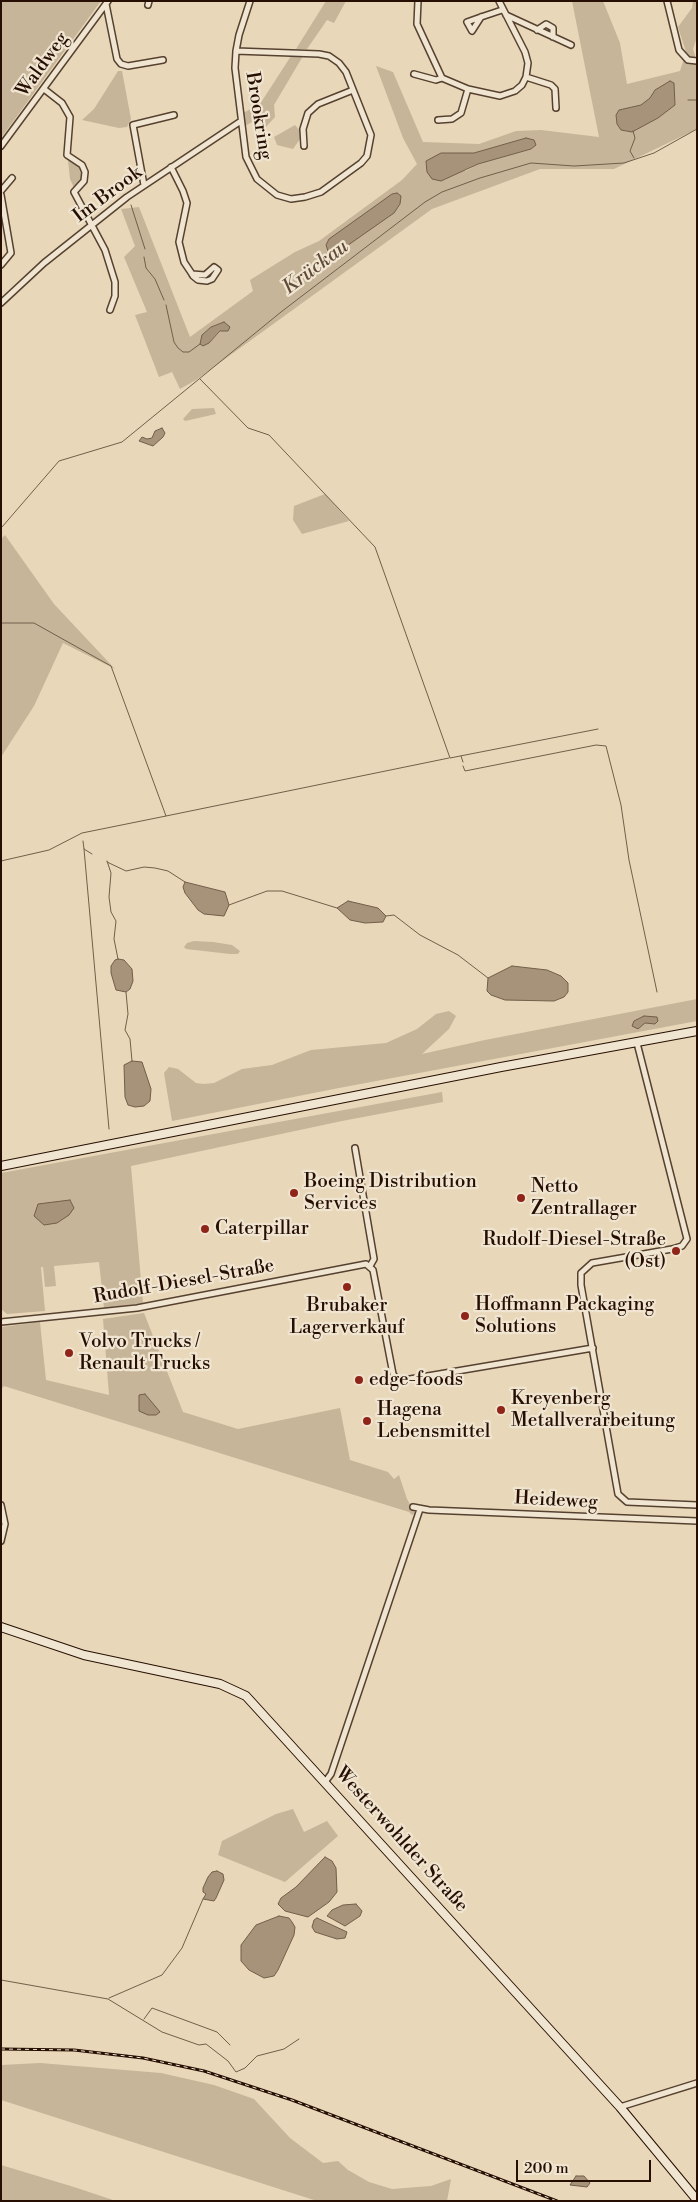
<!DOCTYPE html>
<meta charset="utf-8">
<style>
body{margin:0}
#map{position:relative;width:698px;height:2202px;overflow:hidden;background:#e8d7b8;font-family:"Libre Bodoni",serif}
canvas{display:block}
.frame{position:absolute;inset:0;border:2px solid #260f02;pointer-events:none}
.scale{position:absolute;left:516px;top:2160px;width:135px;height:22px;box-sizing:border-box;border:2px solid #260f02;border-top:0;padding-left:6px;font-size:15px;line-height:18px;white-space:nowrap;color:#260f02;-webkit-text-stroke:4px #f0e5d1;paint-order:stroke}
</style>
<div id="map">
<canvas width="698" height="2202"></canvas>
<div class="frame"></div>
<div class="scale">200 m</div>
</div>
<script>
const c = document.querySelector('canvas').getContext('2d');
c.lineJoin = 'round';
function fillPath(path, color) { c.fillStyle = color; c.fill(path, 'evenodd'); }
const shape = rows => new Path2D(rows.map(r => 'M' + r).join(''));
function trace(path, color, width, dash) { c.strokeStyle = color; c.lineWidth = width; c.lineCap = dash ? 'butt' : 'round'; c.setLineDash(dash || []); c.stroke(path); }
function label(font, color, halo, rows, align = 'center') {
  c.font = font + ' "Libre Bodoni",serif'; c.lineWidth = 4.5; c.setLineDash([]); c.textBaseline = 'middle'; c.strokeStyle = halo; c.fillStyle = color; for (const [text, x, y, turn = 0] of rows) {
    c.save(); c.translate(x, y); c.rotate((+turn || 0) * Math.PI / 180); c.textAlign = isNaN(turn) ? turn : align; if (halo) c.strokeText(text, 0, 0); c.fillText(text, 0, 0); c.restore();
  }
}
fillPath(shape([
 [1,1,101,1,1,138],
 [326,1,346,1,334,23,327,20,307,49,296,49],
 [572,1,603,1,620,43,627,84,680,71,686,52,678,27,692,8,693,1,697,1,697,37,693,49,697,62,697,129,614,169,540,169,432,209,196,380,180,389,172,372,159,377,135,315,147,312,124,257,135,246,121,209,139,207,190,337,253,291,250,280,295,252,319,241,402,180,417,164,403,138,376,66,393,72,423,142,479,144,516,131,541,130,599,137],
 [526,138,535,145,531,149,478,164,466,171,441,153,474,153],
 [220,323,221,331,209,343,202,335,211,327],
 [291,56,303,56,274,105,275,117,265,128,261,117,245,126,243,113,260,104],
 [118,71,122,71,131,119,127,127,119,128,82,120,94,109],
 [295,125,301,132,300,139,293,149,277,145,274,137],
 [68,160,77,163,82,170,82,180,74,188,70,179],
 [214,408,216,414,185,421,183,419,192,409],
 [325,494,349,521,302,534,293,520,294,506],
 [5,535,54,604,115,669,63,643,34,706,1,757,1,539],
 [194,941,213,942,232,945,240,951,238,954,230,954,186,949,184,947,187,943],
 [697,999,697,1021,339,1088,172,1121,164,1073,169,1067,178,1069,196,1083,204,1084,214,1083,242,1069,272,1065,311,1050,386,1043,417,1029,436,1014,449,1011,456,1016,449,1029,422,1054,485,1040],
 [442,1092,443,1102,342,1121,131,1166,143,1303,104,1308,99,1262,54,1266,56,1286,45,1287,43,1267,41,1267,45,1311,7,1314,1,1309,1,1173],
 [144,1313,183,1412,238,1429,340,1408,350,1460,388,1472,394,1479,399,1475,407,1499,415,1513,412,1515,409,1512,4,1386,1,1389,1,1327,40,1322,46,1380,109,1395,103,1319],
 [293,1809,304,1832,327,1821,338,1836,285,1882,218,1855,222,1841,276,1814],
 [40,2063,161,2073,214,2085,254,2099,290,2138,323,2163,338,2161,348,2170,369,2182,392,2189,431,2186,451,2179,447,2201,317,2201,1,2100,1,2065],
 [1,2165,74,2187,116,2201,1,2201]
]), '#c7b599');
const water = shape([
 [670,81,674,83,675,105,658,118,632,132,621,130,617,124,616,115,619,110,641,105,650,98,655,90,670,81],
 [526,138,534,140,536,145,531,149,478,164,441,181,432,179,427,172,426,161,441,153,474,153,526,138],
 [397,193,401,196,400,204,394,213,341,250,335,253,328,251,326,245,329,239,392,194,397,193],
 [224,322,230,327,228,331,220,331,209,343,203,346,200,344,202,335,211,327,224,322],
 [162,428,165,433,163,437,153,446,139,441,142,437,147,439,152,438,155,431,162,428],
 [185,882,225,892,229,905,224,916,204,914,198,910,185,893,183,887,185,882],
 [348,901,378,908,386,916,383,922,365,923,350,920,337,908,348,901],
 [118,959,124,960,132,969,133,981,130,989,126,992,116,990,111,973,111,966,115,960,118,959],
 [512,966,547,970,561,976,568,983,568,992,564,997,554,1001,505,1000,491,995,487,991,488,978,512,966],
 [644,1016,657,1017,658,1021,655,1024,645,1023,638,1029,632,1026,634,1021,644,1016],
 [132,1061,142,1062,151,1089,150,1101,144,1106,135,1107,128,1105,125,1097,124,1065,132,1061],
 [70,1200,74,1208,69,1215,57,1223,44,1225,34,1216,38,1204,70,1200],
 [145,1394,160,1412,156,1415,148,1415,139,1411,139,1395,145,1394],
 [325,1857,332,1861,336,1868,337,1892,329,1902,308,1917,285,1911,278,1904,281,1898,296,1887,325,1857],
 [217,1871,223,1874,224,1880,216,1898,214,1901,203,1899,206,1894,203,1892,203,1888,208,1877,212,1872,217,1871],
 [356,1904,362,1911,360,1916,345,1926,327,1916,332,1910,343,1905,356,1904],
 [279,1916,289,1918,292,1922,295,1927,294,1935,278,1970,274,1976,264,1978,249,1970,241,1961,241,1945,256,1925,279,1916],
 [317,1918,347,1932,345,1938,337,1939,315,1932,312,1927,314,1920,317,1918],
 [576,2176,584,2176,590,2183,587,2187,570,2185,576,2176]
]);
fillPath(water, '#a6937a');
trace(water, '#735e4a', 1);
trace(shape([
 [688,100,697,100],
 [633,131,635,138,630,151,634,158],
 [131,205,145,249],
 [144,257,146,268,155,279,164,300],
 [166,305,174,342,178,348,183,352,189,352,200,344],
 [200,379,248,428,269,435,375,547,450,758,598,729],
 [2,527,59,461,122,442,281,312,425,202,442,192,480,178,531,163,574,166,624,163,654,153,697,129],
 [1,623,34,623,111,666,166,816,82,833,49,850,1,861],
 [461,756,463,762],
 [463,766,465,771,596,745,606,746,621,805,629,860,657,992],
 [166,816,449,758],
 [83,841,84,849,92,854],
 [84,849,109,1129],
 [107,861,111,873,109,897,111,912,116,921,114,939,118,959],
 [107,862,126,871,144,867,155,868,168,871,185,882],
 [229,905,267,891,282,891,337,908],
 [386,916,394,915,420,935,458,955,488,978],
 [126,992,128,1014,125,1030,130,1039,132,1061],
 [1,1980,108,1999,162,2032,199,2045,206,2044,228,2061,236,2072,245,2068,257,2056,284,2049,299,2039],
 [109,1998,162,1975,182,1948,203,1899],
 [144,2019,152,2008,217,2032,230,2045]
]), '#735e4a', 1);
const street = shape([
 [418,1,417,24,442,78,468,89,500,96,515,91,522,85,526,77,528,63,525,52,499,1],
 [667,1,679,50,688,60,697,61],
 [106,4,117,59,121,64,128,66,163,60],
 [148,5,149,1],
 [506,15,571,45],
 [481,17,472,31,467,22,481,17,502,10],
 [537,30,546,24,553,28,553,37],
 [236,51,319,54,329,56,339,63,346,72,371,135,367,156,361,163,321,192,305,197,291,199,277,195,257,179,246,157,235,68,236,51,239,35,250,1],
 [414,74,436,80,442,78],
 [526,77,551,85,555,89,556,108],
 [44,89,62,103,70,117,67,155,82,165,85,172,84,181,74,192,105,250,115,282,115,296,110,310],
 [438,120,452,119,461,113,468,89],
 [1,146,108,1],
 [304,146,303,129,308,113,318,104,353,90],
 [171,167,183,191,187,203,179,242,184,262,192,274,193,276,198,280,207,281,212,279,218,270,214,267,205,275,192,274],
 [144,185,133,125,174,115],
 [1,191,12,178],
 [1,195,11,253,1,265],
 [1,303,44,263,127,197,241,121],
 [637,1043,687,1239,682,1246,672,1249,592,1263,581,1273,581,1285,618,1494,627,1502,697,1505],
 [355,1148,374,1259,370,1266],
 [1,1322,137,1308,366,1264,373,1270,393,1374,397,1379,404,1380,593,1348],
 [1,1505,5,1524,1,1541],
 [413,1507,429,1510,697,1521],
 [325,1782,331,1774,420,1509],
 [620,2107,697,2083]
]);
const secondary = shape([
 [1,1166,501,1067,697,1031],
 [1,1627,84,1655,220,1684,246,1696,620,2107,697,2200]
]);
trace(street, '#564130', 8);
trace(secondary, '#260f02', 10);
trace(street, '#f0e5d1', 5);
trace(secondary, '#f0e5d1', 8);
const rail = shape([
 [1,2049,74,2050,143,2058,204,2071,292,2100,557,2201]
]);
trace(rail, '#260f02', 3);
trace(rail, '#f0e5d1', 1, [4]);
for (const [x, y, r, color] of [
 [294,1193,5,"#8f2418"],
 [521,1198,5,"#8f2418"],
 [205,1229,5,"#8f2418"],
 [676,1251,5,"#8f2418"],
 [347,1287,5,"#8f2418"],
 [465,1316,5,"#8f2418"],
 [69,1353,5,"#8f2418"],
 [359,1380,5,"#8f2418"],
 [501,1410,5,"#8f2418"],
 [367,1421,5,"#8f2418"]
]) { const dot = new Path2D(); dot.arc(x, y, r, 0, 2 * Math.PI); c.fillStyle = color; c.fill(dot); trace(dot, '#f0e5d1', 2); }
label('19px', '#260f02', '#f0e5d1', [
 ["Waldweg",43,65,-54],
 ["Brookring",258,116,81],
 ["Im Brook",108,195,-37],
 ["Rudolf-Diesel-Straße",184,1282,-10],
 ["Heideweg",556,1501,3],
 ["Westerwohlder Straße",401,1840,48]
]);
label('19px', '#260f02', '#f0e5d1', [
 ["Boeing Distribution",304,1182],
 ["Services",304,1204],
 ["Netto",531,1187],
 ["Zentrallager",531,1209],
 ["Caterpillar",215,1229],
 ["Rudolf-Diesel-Straße",666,1240,"right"],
 ["(Ost)",666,1262,"right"],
 ["Hoffmann Packaging",475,1305],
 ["Solutions",475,1327],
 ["Brubaker",347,1306,"center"],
 ["Lagerverkauf",347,1328,"center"],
 ["Volvo Trucks /",79,1342],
 ["Renault Trucks",79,1364],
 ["edge-foods",369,1380],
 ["Kreyenberg",511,1399],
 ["Metallverarbeitung",511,1421],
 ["Hagena",377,1410],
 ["Lebensmittel",377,1432]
], 'left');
label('italic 20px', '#604a38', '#f0e5d1', [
 ["Krückau",316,268,-37]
]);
</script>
